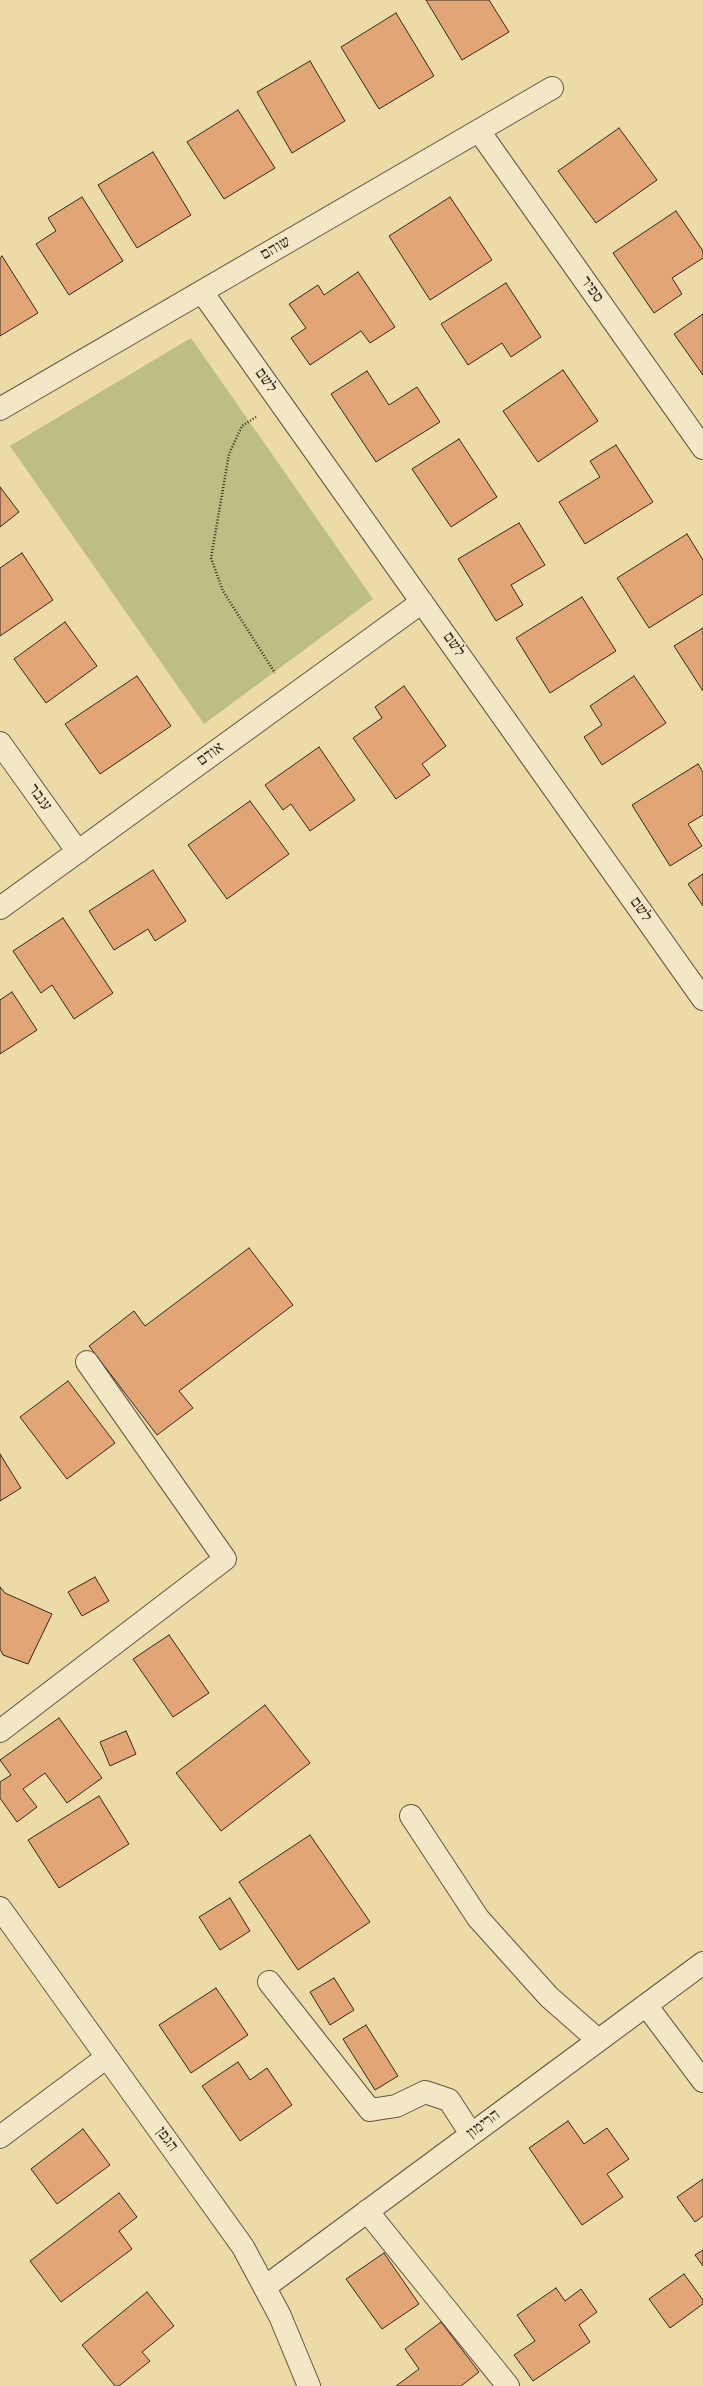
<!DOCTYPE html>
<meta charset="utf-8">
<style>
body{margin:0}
canvas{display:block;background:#ecdaa7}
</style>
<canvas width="703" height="2386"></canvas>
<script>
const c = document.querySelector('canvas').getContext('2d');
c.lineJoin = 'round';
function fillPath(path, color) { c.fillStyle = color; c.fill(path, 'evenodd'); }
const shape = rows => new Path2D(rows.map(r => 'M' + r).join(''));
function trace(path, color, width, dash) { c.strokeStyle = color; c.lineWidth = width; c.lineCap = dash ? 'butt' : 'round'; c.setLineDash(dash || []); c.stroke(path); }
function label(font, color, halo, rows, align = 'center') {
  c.font = font + ' "IM FELL DW Pica","Frank Ruhl Libre",serif'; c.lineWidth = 3.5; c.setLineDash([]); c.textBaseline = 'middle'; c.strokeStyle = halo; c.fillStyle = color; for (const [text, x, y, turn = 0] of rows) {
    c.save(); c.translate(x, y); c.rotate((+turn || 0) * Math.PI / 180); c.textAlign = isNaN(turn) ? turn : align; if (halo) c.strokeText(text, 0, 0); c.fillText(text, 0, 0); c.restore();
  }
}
fillPath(shape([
 [191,338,373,599,204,724,10,446]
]), '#bdbe83');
const building = shape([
 [426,0,489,0,509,32,462,60,426,0],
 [396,13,434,76,379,109,341,47,396,13],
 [310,61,345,121,292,153,257,92,310,61],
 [238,110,275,168,224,199,187,142,238,110],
 [619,128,657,180,596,223,558,171,619,128],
 [153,152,191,215,137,248,98,185,153,152],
 [82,197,123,261,69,295,36,244,56,231,48,218,82,197],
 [450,197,492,260,430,300,389,236,450,197],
 [676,211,703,251,703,258,672,278,682,294,654,313,613,253,676,211],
 [2,256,38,313,0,336,0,258,2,256],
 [358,272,395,327,370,343,361,331,310,365,291,338,306,328,289,304,318,285,324,295,358,272],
 [506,283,541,337,511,357,502,343,468,365,441,324,506,283],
 [703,314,703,375,674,334,703,314],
 [563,370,598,421,538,462,503,411,563,370],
 [367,371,389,405,417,387,440,422,376,462,331,394,367,371],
 [459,439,497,497,451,527,412,469,459,439],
 [616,445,653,502,585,544,559,502,600,477,590,461,616,445],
 [0,487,19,512,0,527,0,487],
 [519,523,545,565,511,585,523,605,496,621,458,559,519,523],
 [687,534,703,560,703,594,649,628,617,578,687,534],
 [22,553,53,600,0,636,0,568,22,553],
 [582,597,616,651,550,693,516,638,582,597],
 [65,622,97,666,46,703,14,659,65,622],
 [703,628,703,691,674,646,703,628],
 [137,676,171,726,100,774,65,724,137,676],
 [634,676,666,723,602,765,584,737,602,725,590,706,634,676],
 [404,686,446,746,422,764,430,775,396,799,353,738,382,718,375,707,404,686],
 [319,747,355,800,310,831,291,804,283,810,265,785,319,747],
 [698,764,703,772,703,815,688,824,702,846,670,866,632,805,698,764],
 [250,801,289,854,227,899,188,845,250,801],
 [153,870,186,921,155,941,148,929,114,950,89,911,153,870],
 [703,874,703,906,688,884,703,874],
 [63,918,113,993,74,1019,52,985,41,993,13,951,63,918],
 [12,992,37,1030,0,1054,0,1000,12,992],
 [249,1248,293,1305,179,1391,193,1408,157,1435,89,1346,134,1311,145,1326,249,1248],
 [68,1381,115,1443,67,1479,20,1417,68,1381],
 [0,1454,21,1488,0,1501,0,1454],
 [95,1577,109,1601,82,1616,68,1592,95,1577],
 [0,1587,5,1593,52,1614,28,1664,3,1655,0,1649,0,1587],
 [169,1635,209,1693,173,1717,133,1659,169,1635],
 [265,1705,310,1763,221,1831,176,1773,265,1705],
 [59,1718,102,1778,67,1803,45,1773,23,1789,37,1807,17,1822,0,1798,0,1782,11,1775,0,1760,59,1718],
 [126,1731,136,1754,110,1766,100,1742,126,1731],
 [99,1796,129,1844,59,1888,28,1840,99,1796],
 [310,1835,370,1922,298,1970,239,1882,310,1835],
 [230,1898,250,1931,220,1950,199,1917,230,1898],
 [334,1978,354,2010,330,2025,310,1992,334,1978],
 [216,1988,248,2035,191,2073,159,2025,216,1988],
 [366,2025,398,2076,375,2090,343,2039,366,2025],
 [238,2062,250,2080,267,2068,292,2105,240,2141,202,2086,238,2062],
 [568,2121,584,2144,607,2128,629,2159,607,2174,623,2197,582,2225,529,2148,568,2121],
 [83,2129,110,2165,57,2204,31,2169,83,2129],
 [703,2179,703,2216,695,2222,677,2197,703,2179],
 [119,2193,137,2217,119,2231,132,2249,61,2302,30,2261,119,2193],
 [703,2250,703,2266,695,2255,703,2250],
 [384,2253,419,2304,382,2329,346,2279,384,2253],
 [684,2274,703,2300,703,2304,670,2328,649,2299,684,2274],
 [556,2288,565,2301,581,2289,597,2312,579,2325,590,2342,533,2381,514,2355,535,2341,517,2315,556,2288],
 [147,2292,174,2326,142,2352,150,2361,119,2386,115,2386,82,2345,147,2292],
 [441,2322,479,2372,461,2386,396,2386,419,2369,405,2349,441,2322]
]);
fillPath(building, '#e2a576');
trace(building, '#362820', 1);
const minor = shape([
 [479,131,703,448],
 [202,292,703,999],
 [0,409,552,88],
 [0,743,78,852],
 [0,908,422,602],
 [0,1731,225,1559,87,1362],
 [411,1816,478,1918,549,1997,598,2040],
 [0,1908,243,2247,280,2316,309,2386],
 [269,1982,370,2110,396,2106,425,2092,449,2100,471,2134],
 [646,2005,703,2081],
 [0,2137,107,2057],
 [367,2211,508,2386],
 [265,2287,703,1963]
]);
trace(minor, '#645442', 24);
trace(shape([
 [256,417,242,426,229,454,211,558,223,591,275,673]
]), '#362820', 2.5, [1, 2]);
trace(minor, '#f3e7c6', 22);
label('16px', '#362820', '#f3e7c6', [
 ["שוהם",276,249,-30],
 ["ספיר",591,290,55],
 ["לשם",265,381,55],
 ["לשם",453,645,55],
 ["אודם",211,755,-36],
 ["ענבר",39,798,54],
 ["לשם",640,910,55],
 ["הרימון",484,2125,-37],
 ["הגפן",166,2140,54]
]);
</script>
